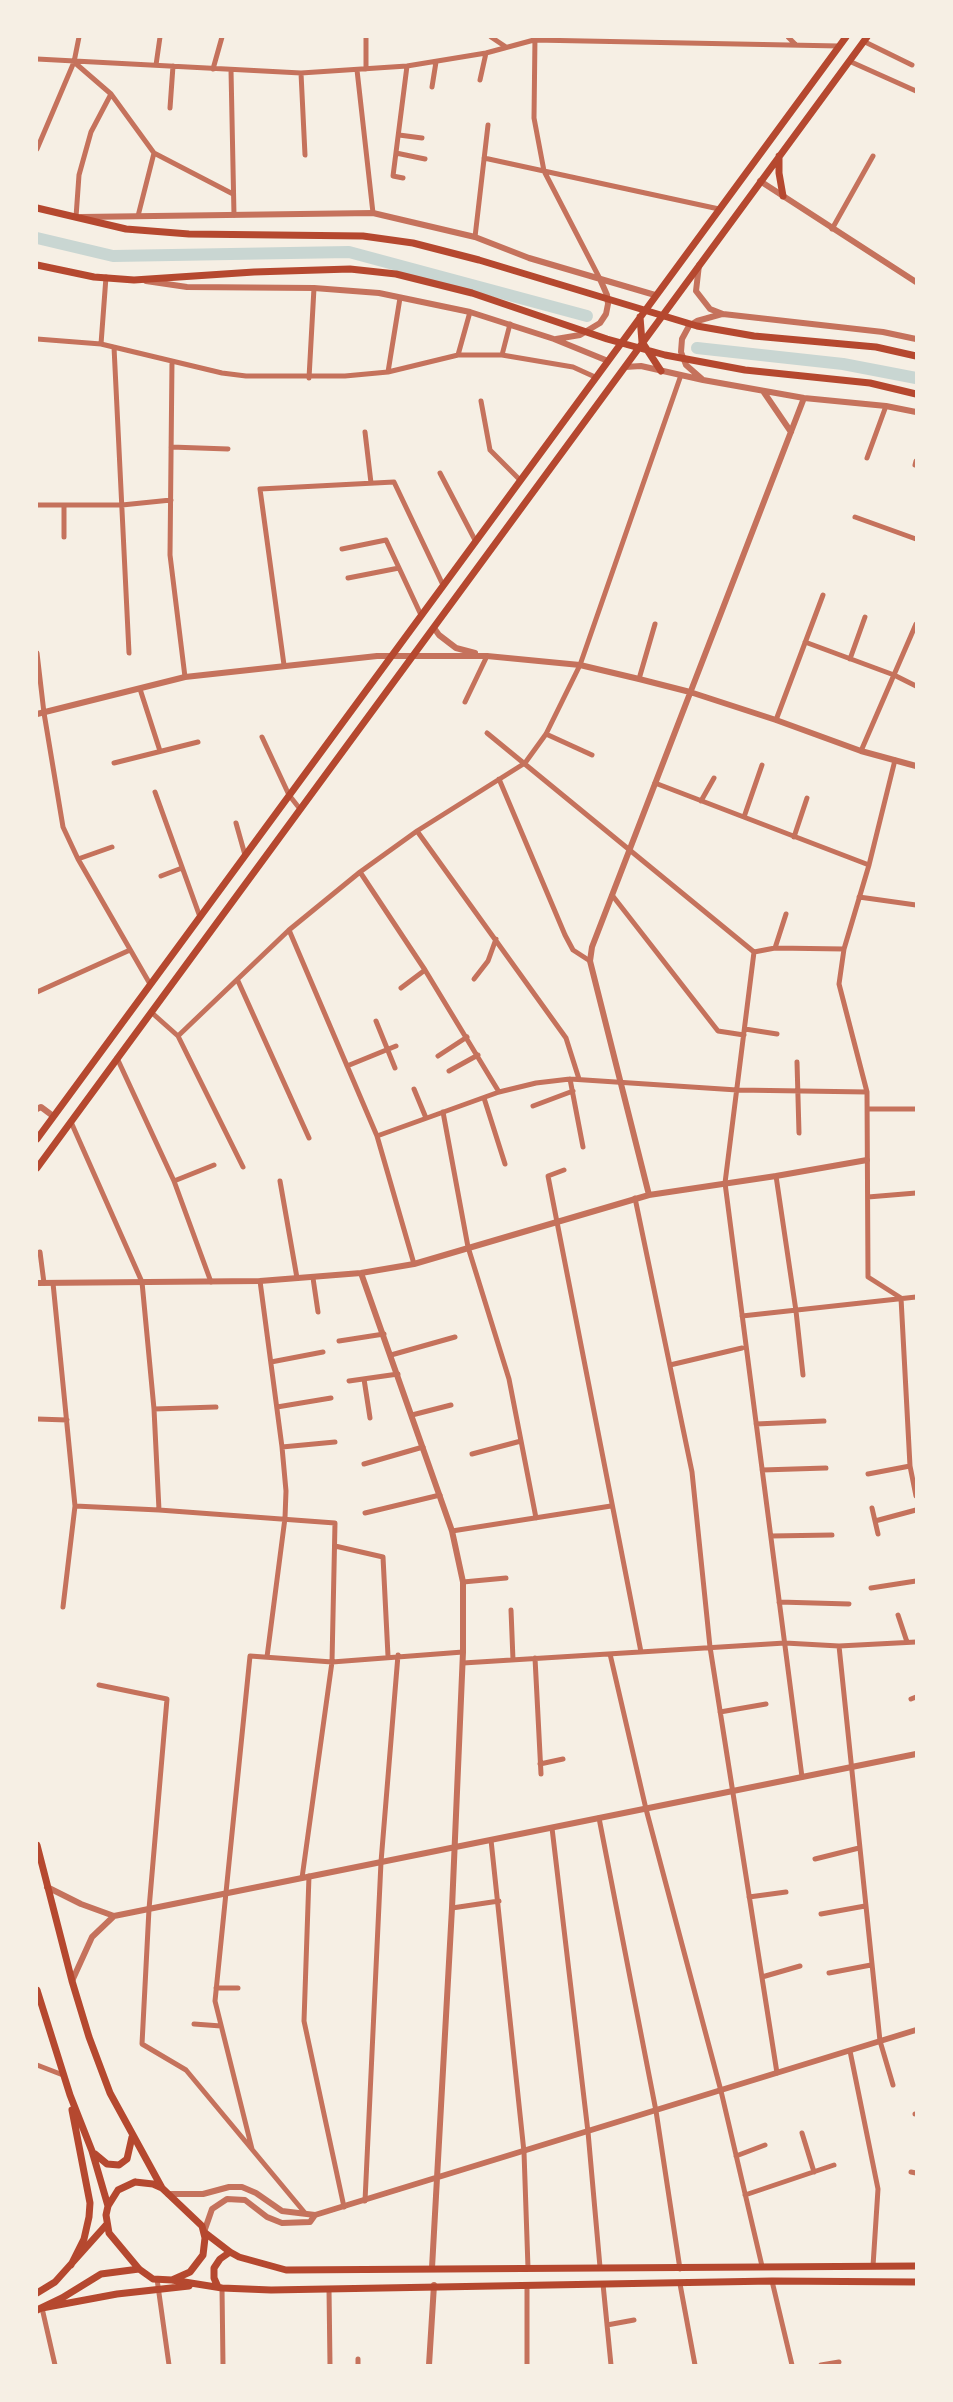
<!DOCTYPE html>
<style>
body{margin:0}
#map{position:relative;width:953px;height:2402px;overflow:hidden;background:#f6efe4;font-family:"Fira Sans",sans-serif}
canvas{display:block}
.frame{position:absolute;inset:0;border:38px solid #f6efe4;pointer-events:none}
</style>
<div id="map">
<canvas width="953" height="2402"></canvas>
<div class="frame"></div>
</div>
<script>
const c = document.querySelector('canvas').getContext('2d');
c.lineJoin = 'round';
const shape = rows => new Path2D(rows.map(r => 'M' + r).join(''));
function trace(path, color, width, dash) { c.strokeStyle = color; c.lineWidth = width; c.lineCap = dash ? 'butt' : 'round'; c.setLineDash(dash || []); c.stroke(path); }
trace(shape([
 [37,238,113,256,349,252,587,316],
 [697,348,843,364,916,378]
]), '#c9d6d2', 12);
trace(shape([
 [491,37,506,47],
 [535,37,534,118,544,171,600,279],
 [788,37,796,45],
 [863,41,912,65],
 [37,59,301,73,407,66,486,53,534,40,839,46],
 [849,61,916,91],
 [74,62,111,94,154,153,233,194],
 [156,65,160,37],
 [213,69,222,37],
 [366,69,366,37],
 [231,70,234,215],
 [357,70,373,213],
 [301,73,305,155],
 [480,80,486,53],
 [432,87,436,62],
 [170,108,173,66],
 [399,135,422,138],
 [37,149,74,62,79,37],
 [396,153,425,159],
 [484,158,719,209],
 [403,178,393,176,407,66],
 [138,216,154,153],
 [76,217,79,175,91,132,111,94],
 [832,229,873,156],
 [475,237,488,125],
 [37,339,101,344,222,373,246,376,345,376,388,372,458,355,502,355,573,367,595,377],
 [101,344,106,277],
 [114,347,129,653],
 [458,355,470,312],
 [502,355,510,324],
 [172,361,170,555,185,677],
 [388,372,400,298],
 [309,378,314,288],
 [481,401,490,450,520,480],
 [365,432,371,483],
 [171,447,228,449],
 [867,458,886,406],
 [915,465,916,461],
 [440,473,475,540],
 [37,505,122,505,171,500],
 [64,505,64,537],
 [855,517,916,539],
 [342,549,386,540,421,615],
 [348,578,399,568],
 [805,642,894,675,916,686],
 [37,653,44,713,63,827,78,859,150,984],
 [850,659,865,617],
 [284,665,260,489,394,482,443,585],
 [639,679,655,624],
 [140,689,160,751],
 [465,702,487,656],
 [776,720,823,595],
 [487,733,754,952],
 [546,734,592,755],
 [262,737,289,795,300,809],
 [861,751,916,624],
 [895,760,869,865,844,949,839,984,867,1092,868,1277,901,1298,910,1466,916,1496],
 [114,763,198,742],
 [499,779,565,935,573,950,590,961],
 [655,783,869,865],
 [155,792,200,917],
 [701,801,714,778],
 [744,817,762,765],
 [236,823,245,855],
 [417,831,566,1038,579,1079],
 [794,837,807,798],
 [78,859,112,847],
 [360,872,425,970,499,1092],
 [161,876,182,868],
 [612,895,718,1031,744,1035],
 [859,897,916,905],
 [289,930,377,1136,414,1264],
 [775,948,786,914],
 [754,952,725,1183,802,1777],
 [754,952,775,948,844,949],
 [474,979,488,961,496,939],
 [238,981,309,1138],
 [401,988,425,970],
 [37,992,130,950],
 [151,1012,178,1036,289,930,360,872,417,831,525,763,546,734,580,665,681,375],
 [376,1021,395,1068],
 [745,1029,777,1034],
 [178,1036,243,1167],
 [438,1056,467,1037],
 [117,1058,174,1181,211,1282],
 [797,1062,799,1133],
 [347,1066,396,1046],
 [449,1071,478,1055],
 [570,1079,583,1147],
 [414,1089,426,1118],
 [484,1098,505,1164],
 [533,1106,573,1091],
 [869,1109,916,1109],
 [443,1112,468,1247,509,1379,536,1518],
 [71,1122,142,1282,154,1409,159,1510],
 [377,1136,499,1092,536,1083,570,1079,737,1090,867,1092],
 [564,1170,548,1176,641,1652],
 [776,1176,796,1311,803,1375],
 [174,1181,214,1165],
 [280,1181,297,1278],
 [868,1197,916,1193],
 [635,1198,692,1472,710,1647,777,2073],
 [40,1252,44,1283],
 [313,1278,318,1312],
 [260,1281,282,1447,286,1491,285,1518,267,1657],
 [53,1283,75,1506,63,1607],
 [742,1316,916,1297],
 [339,1341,384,1334],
 [391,1355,455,1337],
 [271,1362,323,1352],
 [670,1365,742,1348],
 [364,1379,370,1418],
 [349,1381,398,1374],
 [277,1407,331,1398],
 [154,1409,216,1407],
 [412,1415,451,1405],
 [37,1419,67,1420],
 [756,1424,824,1421],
 [282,1447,335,1442],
 [472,1454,521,1441],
 [364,1464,423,1447],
 [762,1470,826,1468],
 [868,1474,910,1466],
 [75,1506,159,1510,335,1523,332,1662,302,1878],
 [872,1508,878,1534],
 [365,1513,440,1495],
 [875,1521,916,1510],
 [452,1531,611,1506],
 [771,1536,832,1535],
 [335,1546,383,1557,388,1656],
 [463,1582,506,1578],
 [871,1588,916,1581],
 [779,1602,849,1604],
 [511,1610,513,1660],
 [898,1615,907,1642],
 [839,1646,880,2041,893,2085],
 [610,1654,646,1809,721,2091,762,2266],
 [535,1658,541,1774],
 [463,1663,785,1643,839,1646,916,1642],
 [99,1685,167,1699,149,1909,142,2044,186,2070,305,2213],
 [911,1699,916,1697],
 [720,1712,766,1704],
 [540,1764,563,1759],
 [599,1818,656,2111,680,2269],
 [552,1828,588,2132,600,2267],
 [491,1840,524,2152,528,2268],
 [815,1859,859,1848],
 [309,1876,304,2021,344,2207],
 [749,1897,786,1892],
 [452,1908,499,1901],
 [821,1914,865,1906],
 [829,1973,871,1965],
 [762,1977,800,1966],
 [216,1988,238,1988],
 [194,2024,221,2026],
 [850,2051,878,2189,873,2266],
 [37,2065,63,2075],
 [915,2114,916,2114],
 [802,2133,814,2172],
 [252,2149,215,2001,250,1656,332,1662,463,1652],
 [736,2156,765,2145],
 [911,2172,916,2173],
 [745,2195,834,2165],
 [365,2201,381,1862,398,1655],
 [157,2279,169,2365],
 [772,2281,792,2365],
 [603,2284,611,2365],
 [680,2284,695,2365],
 [527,2285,527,2365],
 [222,2288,223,2365],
 [329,2289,330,2365],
 [42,2308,55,2365],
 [607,2325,634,2320],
 [358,2365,358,2359],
 [821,2365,839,2362]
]), '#c5725c', 5);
trace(shape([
 [760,181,916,282],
 [81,217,373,213,475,237,529,258,655,295],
 [699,265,696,291,710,309,723,314,883,332,916,339],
 [146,281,187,287,314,288,379,293,470,312,554,339,608,361],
 [556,339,580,335,600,323,606,314,608,304,607,295,600,279],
 [625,367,641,366,703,380,804,398,886,406,916,412],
 [702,379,686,365,681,352,682,339,689,326,697,321,722,314],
 [763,391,791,432],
 [434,628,439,635,456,648,475,653],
 [37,714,185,677,377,656,487,656,580,665,639,679,690,692,776,720,861,751,916,766],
 [37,1109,41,1107,53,1116],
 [649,1195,590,961,592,947,804,398],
 [361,1273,452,1531,463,1582,463,1652,452,1908,432,2268],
 [37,1283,260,1281,361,1273,414,1264,649,1195,776,1176,867,1160],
 [47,1887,81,1904,114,1916],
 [72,1981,92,1937,114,1916,916,1754],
 [168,2194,203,2194,229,2187,242,2187,256,2193,282,2211,315,2215],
 [204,2232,212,2209,227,2199,245,2200,267,2217,282,2223,310,2222,315,2215,916,2030],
 [429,2365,434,2285]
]), '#c5725c', 6);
trace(shape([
 [779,156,779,173,783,196],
 [37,208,126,229,189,234,363,236,413,243,479,260,697,326,754,336,876,347,916,356],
 [37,265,94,277,134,280,254,272,350,269,396,274,472,293,607,339,665,355,745,370,870,383,916,394],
 [640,317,642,342,661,371],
 [37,1139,846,37],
 [37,1168,867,37],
 [37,1845,72,1981,89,2037,110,2093,162,2188],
 [37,1990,70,2095,92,2151,108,2206],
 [95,2154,107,2164,119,2165,127,2159,132,2137],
 [135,2182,153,2184,162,2188,202,2226,205,2238,203,2255,190,2272,172,2280,153,2279,139,2269,109,2233,106,2215,108,2206,118,2190,135,2182],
 [204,2232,230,2252,239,2257,286,2270,916,2266],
 [71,2265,84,2239,89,2217,90,2203,72,2110],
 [172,2280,222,2288,271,2290,772,2281,916,2282],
 [218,2287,214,2278,214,2268,220,2259,230,2252],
 [37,2293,55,2282,107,2224],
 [42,2308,117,2294,189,2286],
 [37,2310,62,2298,101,2274,139,2269]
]), '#b5482f', 7);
</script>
